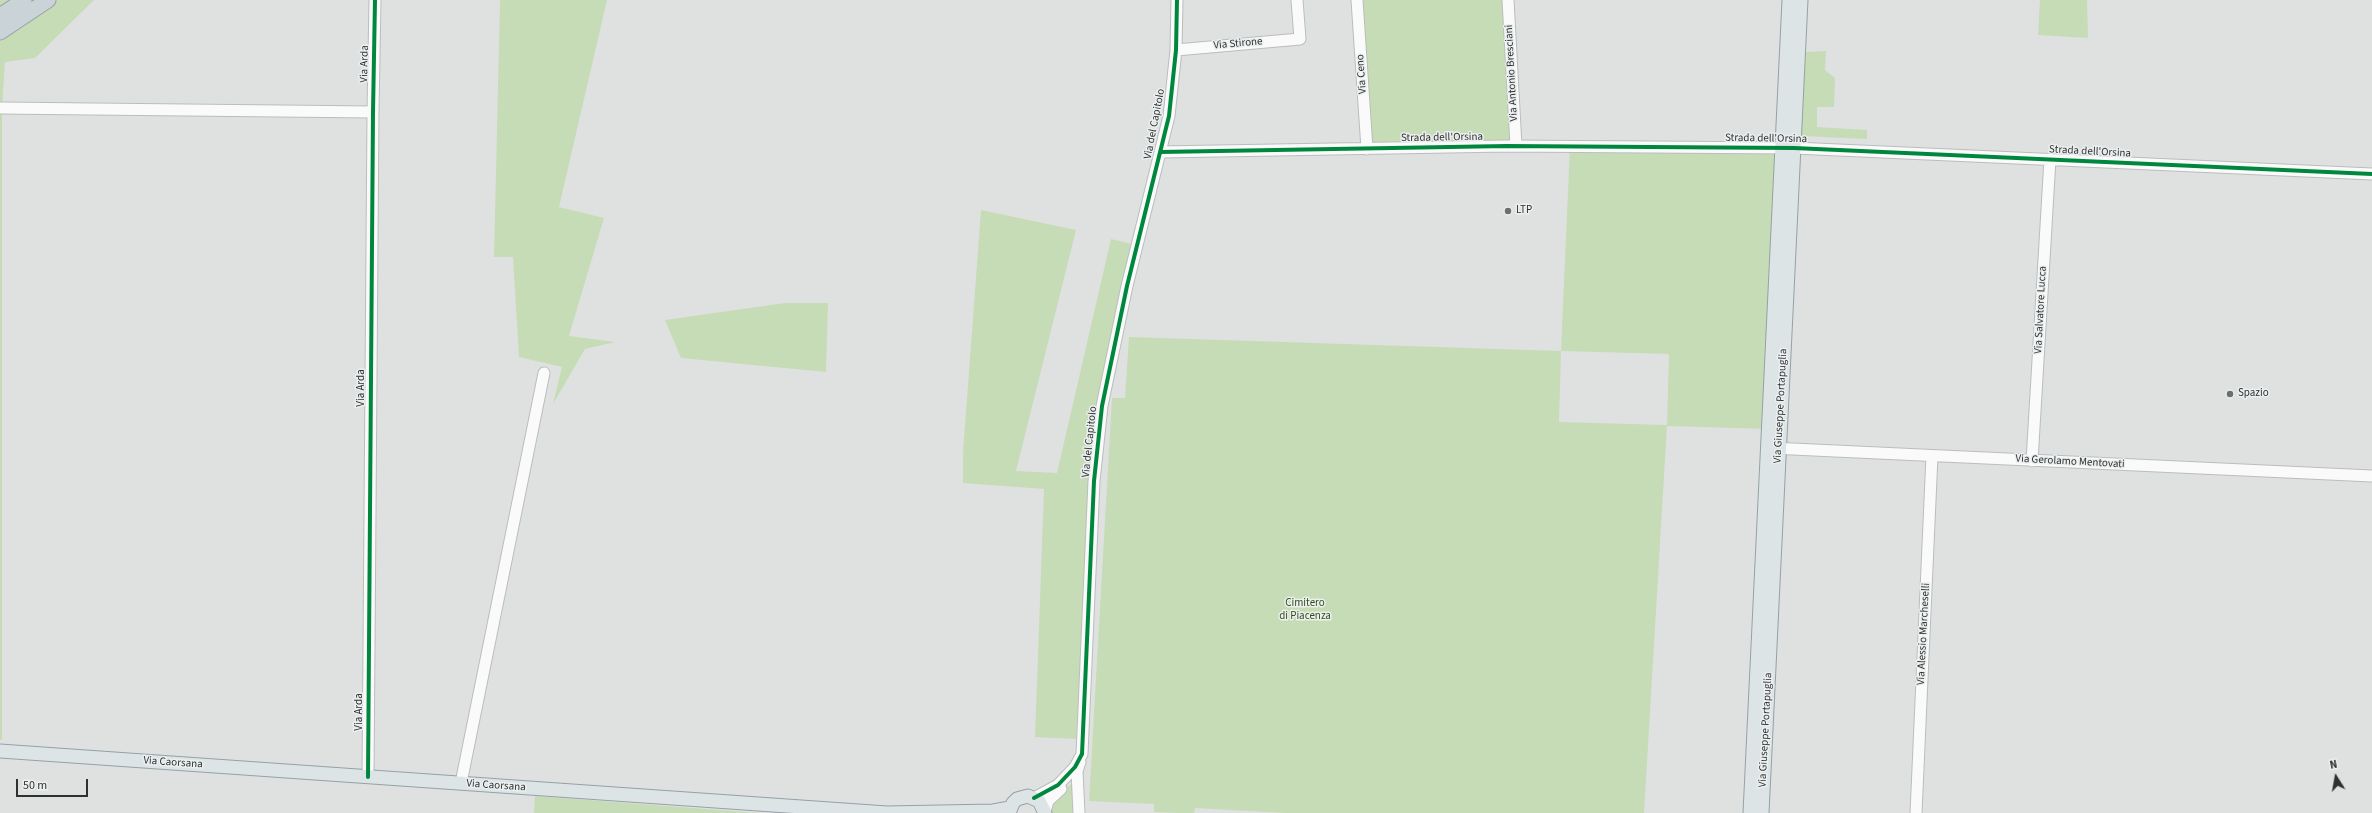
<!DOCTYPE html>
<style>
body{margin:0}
#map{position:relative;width:2372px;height:813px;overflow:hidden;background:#dfe1e1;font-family:"Source Sans 3",sans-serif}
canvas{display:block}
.north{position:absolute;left:2316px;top:757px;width:40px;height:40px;-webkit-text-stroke:3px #ebefef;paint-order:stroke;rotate:349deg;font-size:11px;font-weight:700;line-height:16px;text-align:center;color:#2f3131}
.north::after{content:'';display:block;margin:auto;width:14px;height:18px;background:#2f3131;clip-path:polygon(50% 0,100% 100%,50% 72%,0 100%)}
.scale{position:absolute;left:16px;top:779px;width:72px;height:18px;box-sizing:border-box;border:2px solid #2f3131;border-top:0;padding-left:5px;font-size:12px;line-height:14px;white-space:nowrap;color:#2f3131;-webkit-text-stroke:3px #ebefef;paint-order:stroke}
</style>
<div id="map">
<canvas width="2372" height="813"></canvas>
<div class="north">N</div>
<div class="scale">50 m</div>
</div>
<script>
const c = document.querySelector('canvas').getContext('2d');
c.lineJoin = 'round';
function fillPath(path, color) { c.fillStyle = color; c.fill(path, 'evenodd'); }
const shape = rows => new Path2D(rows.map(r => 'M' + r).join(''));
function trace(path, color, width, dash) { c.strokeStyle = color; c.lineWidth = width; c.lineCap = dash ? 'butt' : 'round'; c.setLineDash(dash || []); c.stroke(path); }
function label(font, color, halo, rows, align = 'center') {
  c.font = font + ' "Source Sans 3",sans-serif'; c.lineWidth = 3; c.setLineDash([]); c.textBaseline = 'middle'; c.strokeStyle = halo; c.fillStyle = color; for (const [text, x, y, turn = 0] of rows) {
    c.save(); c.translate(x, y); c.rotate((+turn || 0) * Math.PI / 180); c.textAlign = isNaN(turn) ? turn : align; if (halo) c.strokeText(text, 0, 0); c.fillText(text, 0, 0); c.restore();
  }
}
fillPath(shape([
 [0,0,94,0,35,58,5,62,2,107,2,740,0,740],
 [500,0,607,0,559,207,604,218,569,336,615,342,585,349,553,404,562,367,519,357,513,257,494,257],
 [1359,0,1507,0,1516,145,1367,149],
 [2040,0,2087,0,2088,38,2038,35],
 [1826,51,1825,70,1835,78,1834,107,1817,107,1817,127,1867,130,1867,139,1801,136,1805,52],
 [1570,146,1781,148,1768,429,1667,426,1644,813,1286,813,1195,808,1194,813,1178,813,1154,812,1154,804,1089,801,1112,398,1125,398,1129,337,1561,351],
 [1561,351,1669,354,1667,425,1559,422],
 [981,210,1076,230,1016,471,1057,473,1111,239,1136,245,1092,476,1076,739,1035,737,1044,489,963,483,963,452],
 [785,303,828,303,826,372,681,358,665,320],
 [1076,779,1074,813,1051,813,1052,803],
 [535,796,759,813,534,813]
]), '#c6dcb6');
const minor = shape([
 [1357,0,1367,149],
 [1508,0,1516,146],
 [1176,50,1300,39,1297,0],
 [0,108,373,112],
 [1160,152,1507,146,1794,148,2372,174],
 [1771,448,2372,476],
 [2032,461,2050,159],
 [368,777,373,112,375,0],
 [461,783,544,373],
 [1034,798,1058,785,1075,767,1082,754,1094,481,1102,406,1127,286,1169,116,1176,50,1177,0],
 [1045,812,1048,801,1061,789],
 [1079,813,1077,771,1080,762],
 [1916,813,1932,456]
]);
const major = shape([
 [0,751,887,813,993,811,1010,808],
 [1009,813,1013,803,1017,799,1028,796,1039,801,1045,813],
 [1750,813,1789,0],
 [1762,813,1801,0]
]);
const highway = shape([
 [0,16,24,0],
 [0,32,48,0]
]);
trace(minor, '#bbbdbd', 13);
trace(major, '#95a1a6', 15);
trace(highway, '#95a1a6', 17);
trace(minor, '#fafafa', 11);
trace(major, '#dce4e6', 13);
trace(highway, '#cad4d8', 15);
trace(shape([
 [1160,152,1507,146,1794,148,2372,174],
 [368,777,373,112,375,0],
 [1034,798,1058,785,1075,767,1082,754,1094,481,1102,406,1127,286,1169,116,1176,50,1177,0]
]), '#00873e', 4);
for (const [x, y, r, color] of [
 [1508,211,4,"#6d6f6f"],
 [2230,394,4,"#6d6f6f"]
]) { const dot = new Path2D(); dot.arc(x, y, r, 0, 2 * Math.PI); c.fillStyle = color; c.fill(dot); trace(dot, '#ebefef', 1.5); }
label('11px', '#2f3131', '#ebefef', [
 ["Via Stirone",1238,44,-5],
 ["Via Arda",365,64,-89],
 ["Via Antonio Bresciani",1512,73,-93],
 ["Via Ceno",1362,74,-94],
 ["Via del Capitolo",1155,124,-79],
 ["Strada dell'Orsina",1442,138,-1],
 ["Strada dell'Orsina",1766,139,1],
 ["Strada dell'Orsina",2090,152,3],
 ["Via Salvatore Lucca",2041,310,-87],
 ["Via Arda",362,388,-90],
 ["Via Giuseppe Portapuglia",1781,406,-87],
 ["Via del Capitolo",1090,442,-84],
 ["Via Gerolamo Mentovati",2070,462,3],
 ["Via Alessio Marcheselli",1924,634,-87],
 ["Via Arda",360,712,-90],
 ["Via Giuseppe Portapuglia",1766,730,-87],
 ["Via Caorsana",173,763,4],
 ["Via Caorsana",496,786,4]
]);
label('11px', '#2f3131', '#ebefef', [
 ["LTP",1516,211],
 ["Spazio",2238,394]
], 'left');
label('11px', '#324d17', '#ebefef', [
 ["Cimitero",1305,604],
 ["di Piacenza",1305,617]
]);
</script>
